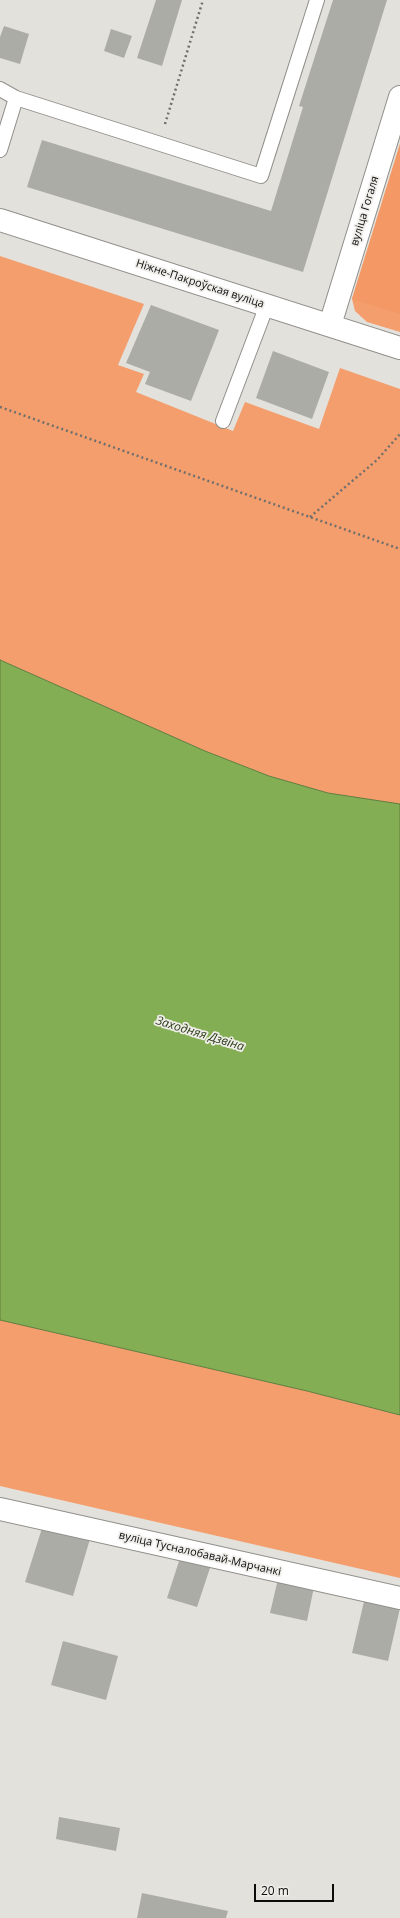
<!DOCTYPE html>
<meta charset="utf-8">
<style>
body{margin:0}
#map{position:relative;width:400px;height:1918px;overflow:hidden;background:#e3e1dc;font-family:"Open Sans",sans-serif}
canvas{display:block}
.scale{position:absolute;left:254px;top:1884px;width:80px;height:18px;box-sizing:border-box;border:2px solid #0c0c0a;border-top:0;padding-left:5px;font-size:12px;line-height:14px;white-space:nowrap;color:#0c0c0a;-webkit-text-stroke:3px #f0eeea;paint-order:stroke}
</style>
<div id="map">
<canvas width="400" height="1918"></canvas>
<div class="scale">20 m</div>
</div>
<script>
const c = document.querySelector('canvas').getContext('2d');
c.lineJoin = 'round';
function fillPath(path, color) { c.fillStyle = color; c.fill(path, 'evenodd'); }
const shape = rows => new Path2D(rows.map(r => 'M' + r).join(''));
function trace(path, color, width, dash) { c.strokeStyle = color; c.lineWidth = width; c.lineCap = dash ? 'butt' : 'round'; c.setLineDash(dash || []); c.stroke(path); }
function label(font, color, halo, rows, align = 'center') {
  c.font = font + ' "Open Sans",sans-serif'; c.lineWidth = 3.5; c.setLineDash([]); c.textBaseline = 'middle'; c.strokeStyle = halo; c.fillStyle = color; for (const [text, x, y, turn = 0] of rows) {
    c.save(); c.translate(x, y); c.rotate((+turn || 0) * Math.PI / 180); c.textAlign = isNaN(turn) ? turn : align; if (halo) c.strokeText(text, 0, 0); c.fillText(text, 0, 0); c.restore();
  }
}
fillPath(shape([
 [400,144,400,332,367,322,355,311,352,299],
 [0,256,144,304,118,365,144,374,136,392,233,431,245,402,319,429,340,368,400,389,400,804,328,793,269,776,205,751,0,660],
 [0,1320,307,1391,400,1415,400,1578,0,1486]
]), '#f49e6d');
fillPath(shape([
 [400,144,400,314,352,299]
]), '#f49965');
const water = shape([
 [0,660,205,751,269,776,328,793,400,804,400,1415,307,1391,0,1320,0,660]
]);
fillPath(water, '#84ae54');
trace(water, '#607d3e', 1);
fillPath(shape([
 [156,0,182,0,162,66,137,58],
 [333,0,387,0,303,272,27,187,42,140,271,211,303,107,299,106],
 [4,26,29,34,20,64,0,58,0,37],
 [111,29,132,36,124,58,104,51],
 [151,305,219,330,191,401,145,384,150,372,126,363],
 [273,351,329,372,312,419,256,398],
 [43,1525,90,1539,73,1596,25,1582],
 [182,1552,212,1562,197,1607,167,1598],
 [278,1579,314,1587,307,1621,270,1613],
 [365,1597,400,1608,388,1661,352,1653],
 [63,1641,118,1656,106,1700,51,1685],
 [59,1817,120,1828,116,1851,56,1839],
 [142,1893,228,1911,226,1918,137,1918]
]), '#acaca7');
const service = shape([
 [0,89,16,98,261,176,317,0],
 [0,150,16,98],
 [223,421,267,305]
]);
const minor = shape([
 [0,220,400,348],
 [330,325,400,97],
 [0,1509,400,1598]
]);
trace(service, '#918f8b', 16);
trace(minor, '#918f8b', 24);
trace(shape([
 [165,124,203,0],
 [0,407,400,549],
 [310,517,377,460,400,434]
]), '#706f6c', 2.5, [2, 3]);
trace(service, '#fff', 14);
trace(minor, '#fff', 22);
label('11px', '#0c0c0a', '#f0eeea', [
 ["вуліца Гогаля",365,211,-73],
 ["Ніжне-Пакроўская вуліца",200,284,18],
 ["вуліца Тусналобавай-Марчанкі",200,1554,13]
]);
label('italic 12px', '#2a3c16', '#f0eeea', [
 ["Заходняя Дзвіна",200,1034,17]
]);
</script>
